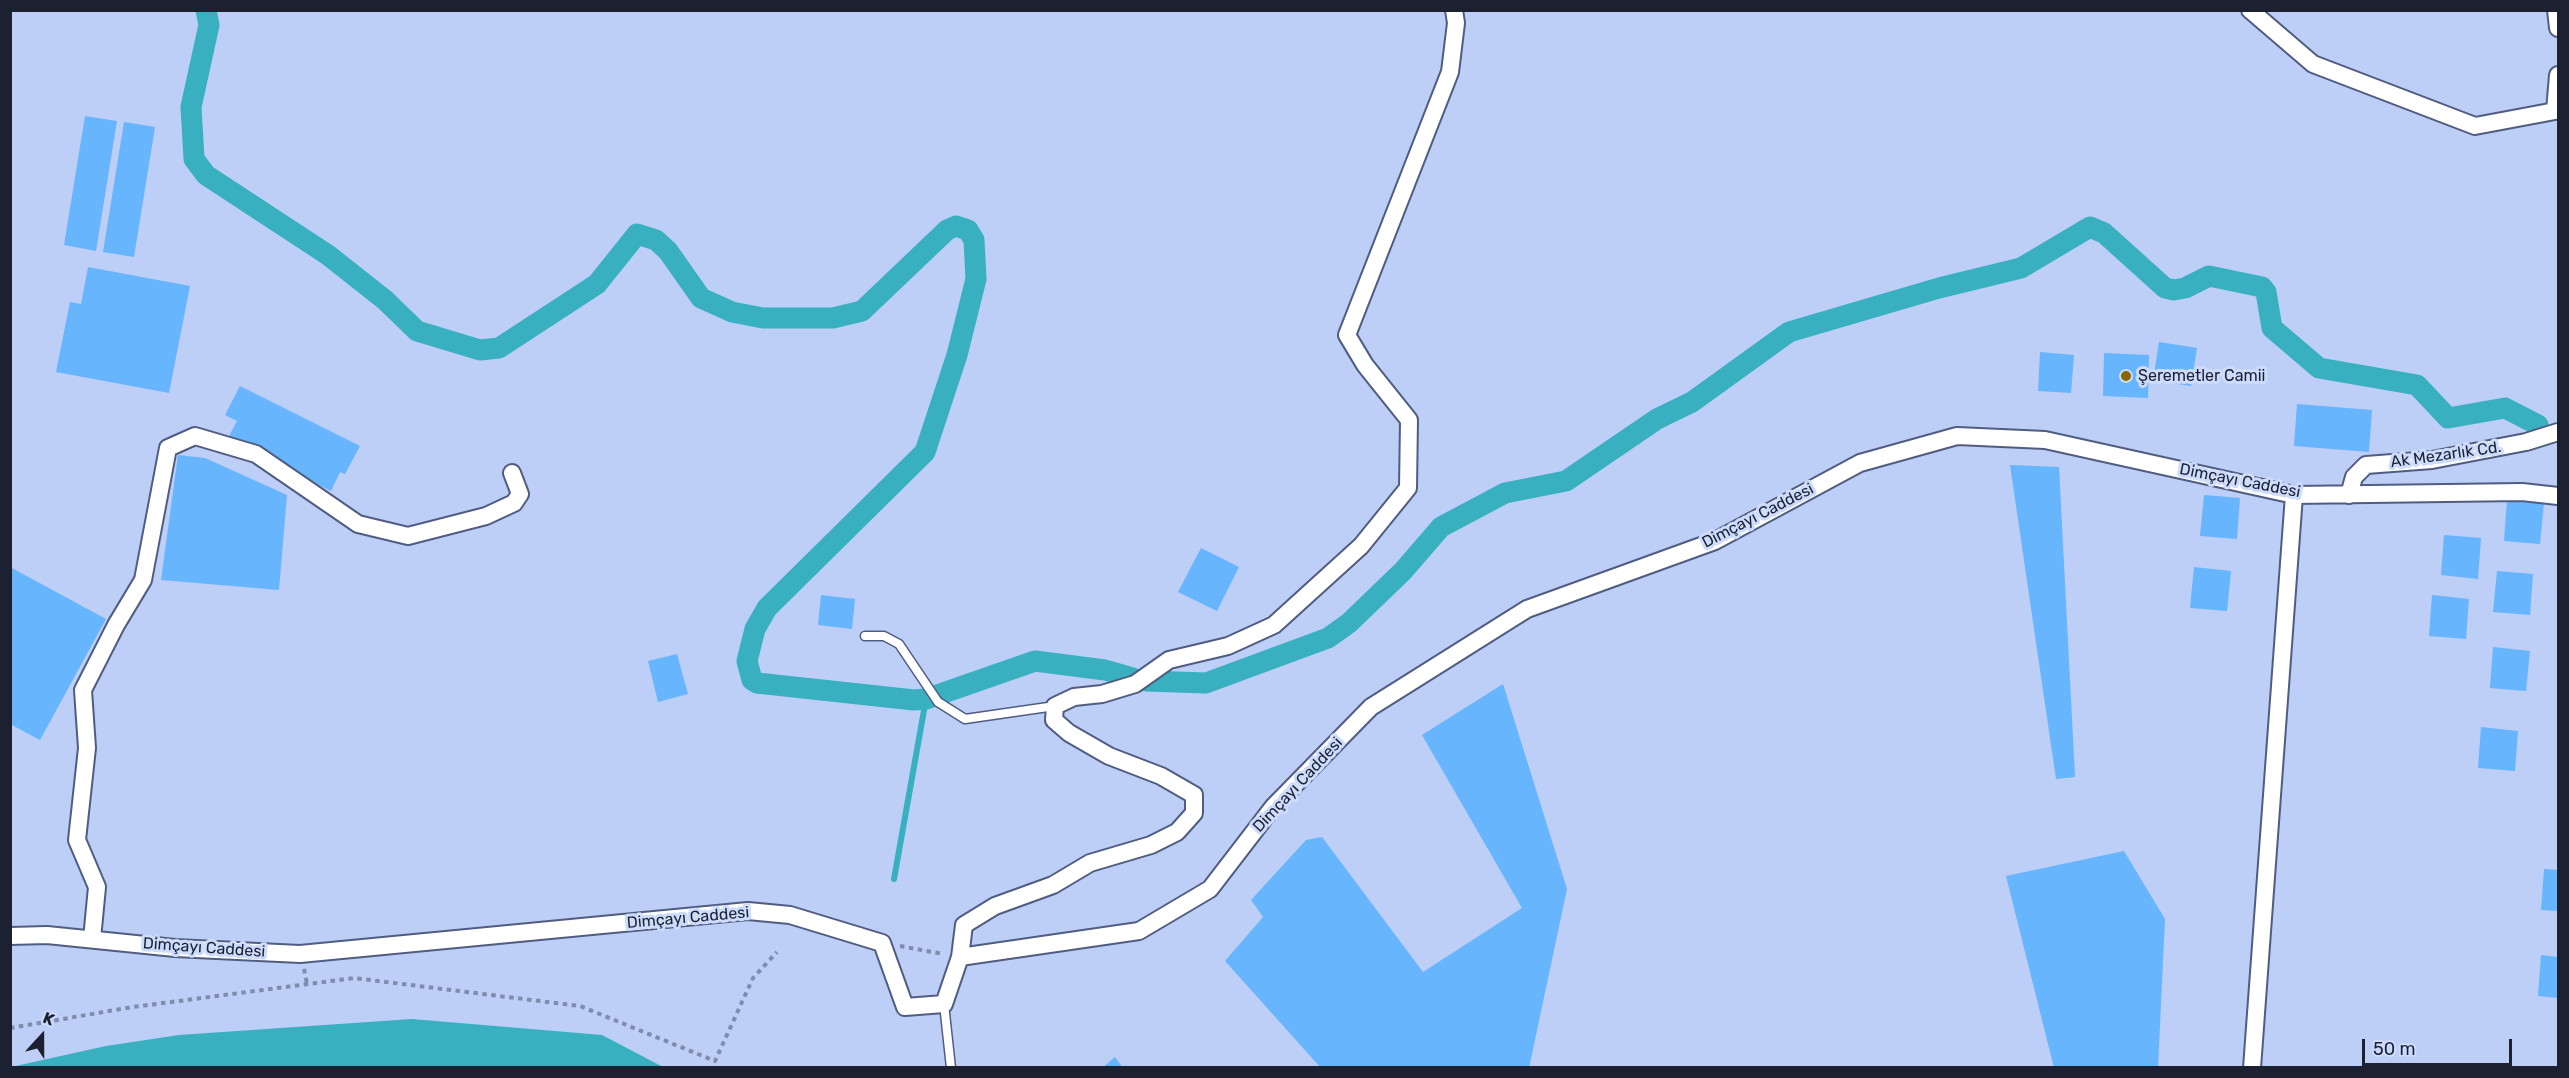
<!DOCTYPE html>
<meta charset="utf-8">
<style>
body{margin:0}
#map{position:relative;width:2569px;height:1078px;overflow:hidden;background:#bdcef7;font-family:Rubik,sans-serif}
canvas{display:block}
.frame{position:absolute;inset:0;border:12px solid #1b2130;pointer-events:none}
.north{position:absolute;left:12px;top:1006px;width:60px;height:60px;-webkit-text-stroke:4px #cddbfd;paint-order:stroke;rotate:21deg;font-size:16px;font-weight:700;line-height:24px;text-align:center;color:#1b2130}
.north::after{content:'';display:block;margin:auto;width:21px;height:27px;background:#1b2130;clip-path:polygon(50% 0,100% 100%,50% 72%,0 100%)}
.scale{position:absolute;left:2362px;top:1039px;width:150px;height:27px;box-sizing:border-box;border:3px solid #1b2130;border-top:0;padding-left:8px;font-size:18px;line-height:21px;white-space:nowrap;color:#1b2130;-webkit-text-stroke:4px #cddbfd;paint-order:stroke}
</style>
<div id="map">
<canvas width="2569" height="1078"></canvas>
<div class="frame"></div>
<div class="north">K</div>
<div class="scale">50 m</div>
</div>
<script>
const c = document.querySelector('canvas').getContext('2d');
c.lineJoin = 'round';
function fillPath(path, color) { c.fillStyle = color; c.fill(path, 'evenodd'); }
const shape = rows => new Path2D(rows.map(r => 'M' + r).join(''));
function trace(path, color, width, dash) { c.strokeStyle = color; c.lineWidth = width; c.lineCap = dash ? 'butt' : 'round'; c.setLineDash(dash || []); c.stroke(path); }
function label(font, color, halo, rows, align = 'center') {
  c.font = font + ' Rubik,sans-serif'; c.lineWidth = 6; c.setLineDash([]); c.textBaseline = 'middle'; c.strokeStyle = halo; c.fillStyle = color; for (const [text, x, y, turn = 0] of rows) {
    c.save(); c.translate(x, y); c.rotate((+turn || 0) * Math.PI / 180); c.textAlign = isNaN(turn) ? turn : align; if (halo) c.strokeText(text, 0, 0); c.fillText(text, 0, 0); c.restore();
  }
}
fillPath(shape([
 [412,1019,602,1035,663,1067,11,1067,106,1046,179,1035]
]), '#38b0c0');
trace(shape([
 [894,879,926,699]
]), '#38b0c0', 6);
trace(shape([
 [206,10,209,25,191,107,194,159,206,175,328,255,385,300,417,331,480,350,499,348,597,284,637,234,656,240,668,251,701,298,732,312,763,318,833,318,862,311,947,230,956,226,968,230,974,240,976,279,957,355,925,452,767,608,755,629,747,661,752,680,757,683,914,700,926,699,1035,661,1105,670,1133,678],
 [1147,681,1206,683,1328,638,1349,623,1403,571,1441,527,1505,493,1566,481,1657,419,1692,402,1789,332,1939,288,2021,268,2090,227,2104,233,2165,288,2174,290,2185,288,2209,276,2262,287,2266,292,2272,328,2319,368,2417,385,2448,418,2505,408,2538,425]
]), '#38b0c0', 21);
fillPath(shape([
 [85,116,117,121,96,251,64,245],
 [124,122,155,127,134,257,103,252],
 [88,267,190,286,169,393,56,372,70,302,81,304],
 [2159,342,2197,348,2191,386,2153,380],
 [2040,352,2074,355,2071,393,2038,391],
 [2104,353,2149,355,2148,398,2103,396],
 [240,386,360,446,345,474,340,472,331,491,227,440,237,421,225,415],
 [2297,404,2372,410,2369,452,2294,446],
 [178,455,205,458,287,495,279,590,161,580],
 [2010,465,2059,467,2075,777,2056,779],
 [2204,495,2240,498,2237,539,2200,536],
 [2507,500,2544,503,2540,544,2504,541],
 [2444,535,2481,538,2478,579,2441,575],
 [1201,548,1239,567,1217,611,1178,592],
 [10,567,106,619,40,740,10,724],
 [2194,567,2231,571,2227,611,2190,608],
 [2497,571,2533,574,2530,615,2493,612],
 [821,595,855,599,852,629,818,625],
 [2432,595,2469,599,2466,639,2429,636],
 [2493,647,2530,651,2526,691,2490,688],
 [677,654,688,694,658,702,648,661],
 [1503,684,1567,889,1529,1068,1321,1068,1225,961,1263,917,1251,900,1306,840,1322,837,1423,972,1522,908,1422,735],
 [2481,727,2518,731,2515,771,2478,768],
 [2124,851,2165,919,2158,1068,2054,1068,2006,876],
 [2544,869,2558,870,2558,911,2541,910],
 [2541,955,2558,957,2558,998,2538,996],
 [1115,1057,1123,1068,1102,1068]
]), '#66b5fd');
const lane = shape([
 [865,636,884,636,899,644,938,702,965,719,1055,706],
 [944,1004,951,1068]
]);
const street = shape([
 [2250,10,2313,64,2475,126,2555,111,2558,75],
 [2556,10,2558,28],
 [2349,495,2354,477,2366,465,2432,460,2526,442,2558,432],
 [10,936,47,935,175,948,300,954,748,911,790,915,882,943,905,1007,944,1004,960,957,1139,931,1210,889,1273,807,1371,707,1527,609,1715,541,1860,463,1957,436,2045,440,2294,495,2522,492,2558,496],
 [92,939,97,887,77,840,87,748,83,690,116,625,143,580,168,448,195,436,256,454,358,524,408,536,486,516,514,503,520,494,512,473],
 [960,957,964,925,995,906,1053,885,1090,863,1151,845,1177,832,1194,813,1194,795,1161,776,1109,756,1069,733,1054,720,1055,706,1074,697,1102,694,1135,684,1169,660,1228,646,1274,625,1361,546,1408,488,1409,420,1365,365,1347,335,1450,72,1456,23,1454,10],
 [2252,1068,2294,495]
]);
trace(lane, '#505d81', 11);
trace(street, '#505d81', 20);
trace(shape([
 [900,946,943,954],
 [304,969,307,984],
 [10,1028,133,1007,354,978,580,1006,715,1061,753,978,777,952]
]), '#7f8cab', 4, [4.5, 4.5]);
trace(lane, '#fff', 8);
trace(street, '#fff', 16);
for (const [x, y, r, color] of [
 [2126,376,6,"#856600"]
]) { const dot = new Path2D(); dot.arc(x, y, r, 0, 2 * Math.PI); c.fillStyle = color; c.fill(dot); trace(dot, '#cddbfd', 2); }
label('16px', '#1b2130', '#cddbfd', [
 ["Şeremetler Camii",2138,376]
], 'left');
label('16px', '#1b2130', '#cddbfd', [
 ["Ak Mezarlık Cd.",2446,455,-8],
 ["Dimçayı Caddesi",2240,481,11],
 ["Dimçayı Caddesi",1758,516,-27],
 ["Dimçayı Caddesi",1298,785,-47],
 ["Dimçayı Caddesi",688,918,-5],
 ["Dimçayı Caddesi",204,948,4]
]);
</script>
